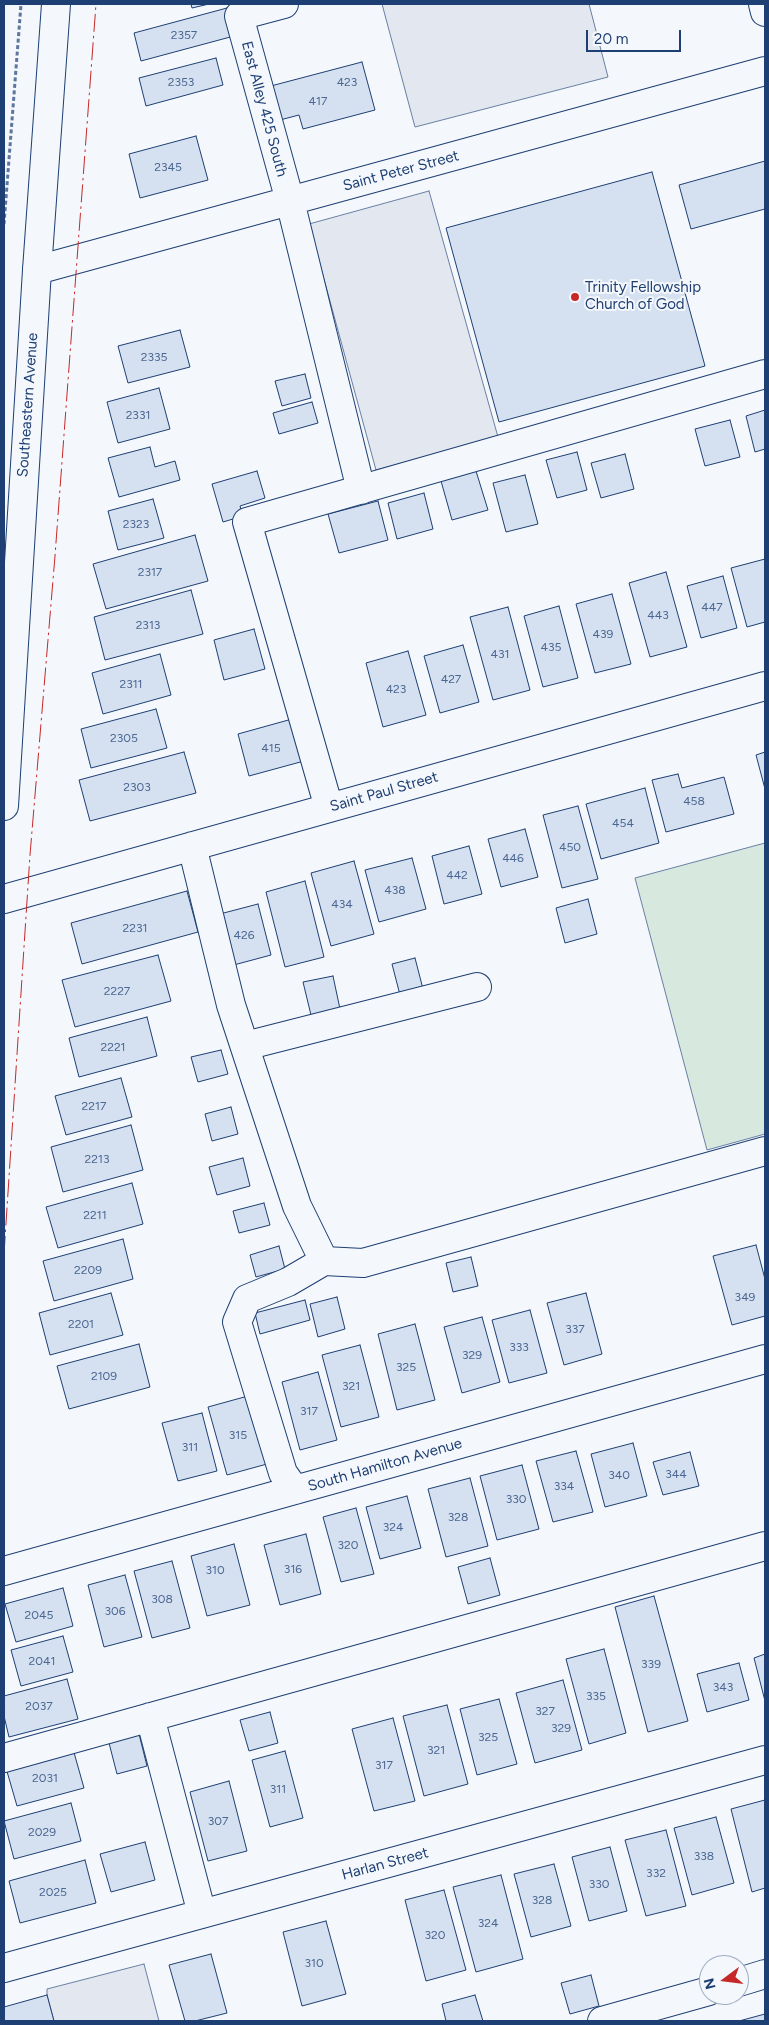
<!DOCTYPE html>
<style>
body{margin:0}
#map{position:relative;width:769px;height:2025px;overflow:hidden;background:#f4f7fb;font-family:Figtree,sans-serif}
canvas{display:block}
.frame{position:absolute;inset:0;border:5px solid #1d3f73;pointer-events:none}
.north{position:absolute;left:699px;top:1955px;width:50px;height:50px;box-sizing:border-box;background:#f4f7fb;border:1px solid #9eadc5;border-radius:50%;rotate:255deg;font-size:14px;font-weight:700;line-height:20px;text-align:center;color:#1d3f73}
.north::after{content:'';display:block;margin:auto;width:18px;height:22px;background:#c62828;clip-path:polygon(50% 0,100% 100%,50% 72%,0 100%)}
.scale{position:absolute;left:586px;top:30px;width:95px;height:22px;box-sizing:border-box;border:2px solid #1d3f73;border-top:0;padding-left:6px;font-size:15px;line-height:18px;white-space:nowrap;color:#1d3f73;-webkit-text-stroke:4px #f4f7fb;paint-order:stroke}
</style>
<div id="map">
<canvas width="769" height="2025"></canvas>
<div class="frame"></div>
<div class="north">N</div>
<div class="scale">20 m</div>
</div>
<script>
const c = document.querySelector('canvas').getContext('2d');
c.lineJoin = 'round';
function fillPath(path, color) { c.fillStyle = color; c.fill(path, 'evenodd'); }
const shape = rows => new Path2D(rows.map(r => 'M' + r).join(''));
function trace(path, color, width, dash) { c.strokeStyle = color; c.lineWidth = width; c.lineCap = dash ? 'butt' : 'round'; c.setLineDash(dash || []); c.stroke(path); }
function label(font, color, halo, rows, align = 'center') {
  c.font = font + ' Figtree,sans-serif'; c.lineWidth = 4; c.setLineDash([]); c.textBaseline = 'middle'; c.strokeStyle = halo; c.fillStyle = color; for (const [text, x, y, turn = 0] of rows) {
    c.save(); c.translate(x, y); c.rotate((+turn || 0) * Math.PI / 180); c.textAlign = isNaN(turn) ? turn : align; if (halo) c.strokeText(text, 0, 0); c.fillText(text, 0, 0); c.restore();
  }
}
const green = shape([
 [765,843,765,1134,707,1150,635,878,765,843]
]);
fillPath(green, '#d7e8df');
trace(green, '#687fa3', 1);
const parking = shape([
 [382,4,589,4,608,77,415,127,382,4],
 [429,191,498,437,376,470,309,224,429,191],
 [144,1964,159,2021,54,2021,47,1995,47,1989,144,1964]
]);
fillPath(parking, '#e3e8f0');
trace(parking, '#687fa3', 1);
const building = shape([
 [191,4,209,4,192,8,191,4],
 [227,8,234,36,141,61,134,33,227,8],
 [216,58,223,85,146,106,139,78,216,58],
 [362,62,375,110,303,129,299,115,276,121,267,87,362,62],
 [196,136,208,180,140,198,129,154,196,136],
 [765,161,765,209,691,229,679,185,765,161],
 [652,172,705,366,499,422,446,228,652,172],
 [180,330,190,367,128,383,118,346,180,330],
 [305,374,311,398,282,406,275,381,305,374],
 [159,388,170,429,118,443,107,402,159,388],
 [312,402,318,423,279,434,273,413,312,402],
 [765,410,765,449,755,452,746,416,765,410],
 [730,420,740,457,705,466,695,429,730,420],
 [150,447,155,467,175,461,180,480,119,497,108,458,150,447],
 [577,452,587,490,557,498,546,460,577,452],
 [625,454,634,489,601,498,591,463,625,454],
 [257,471,265,498,240,506,243,516,223,522,212,484,257,471],
 [476,471,488,510,452,520,441,481,476,471],
 [525,475,538,524,506,532,493,483,525,475],
 [424,493,433,529,397,539,388,503,424,493],
 [153,499,164,538,118,550,108,511,153,499],
 [378,501,388,540,339,553,328,514,378,501],
 [195,535,208,581,106,609,93,564,195,535],
 [765,559,765,622,747,627,731,568,765,559],
 [666,572,687,647,650,657,629,583,666,572],
 [723,576,737,628,701,638,687,586,723,576],
 [191,590,203,634,105,660,94,617,191,590],
 [612,594,631,664,595,673,576,604,612,594],
 [559,606,578,678,543,687,524,616,559,606],
 [508,607,530,690,493,700,470,617,508,607],
 [254,629,265,669,224,680,214,640,254,629],
 [463,645,479,702,440,713,424,656,463,645],
 [408,651,426,715,383,727,366,663,408,651],
 [160,654,171,695,103,714,92,673,160,654],
 [156,709,167,748,91,768,81,729,156,709],
 [292,719,304,761,249,776,238,734,292,719],
 [184,752,196,793,90,821,79,780,184,752],
 [765,752,765,789,756,755,765,752],
 [678,774,682,788,724,777,734,814,666,832,652,780,678,774],
 [645,788,659,843,601,859,586,804,645,788],
 [578,806,598,879,562,888,543,815,578,806],
 [525,829,538,877,501,887,488,839,525,829],
 [469,846,482,894,444,904,432,856,469,846],
 [412,858,426,909,379,922,365,870,412,858],
 [354,861,374,934,331,946,311,873,354,861],
 [305,881,324,957,285,967,266,892,305,881],
 [187,891,198,932,82,964,71,923,187,891],
 [588,899,597,934,565,943,556,908,588,899],
 [258,904,271,955,230,966,216,915,258,904],
 [158,955,171,1001,75,1027,62,980,158,955],
 [415,958,423,989,400,995,392,964,415,958],
 [333,976,340,1009,311,1015,303,982,333,976],
 [147,1017,157,1056,79,1077,69,1038,147,1017],
 [221,1050,228,1074,198,1082,191,1057,221,1050],
 [121,1078,132,1117,66,1135,55,1096,121,1078],
 [231,1107,238,1134,212,1141,205,1114,231,1107],
 [131,1125,143,1170,63,1192,51,1147,131,1125],
 [243,1158,250,1186,217,1195,209,1167,243,1158],
 [132,1183,143,1224,58,1248,46,1207,132,1183],
 [264,1203,270,1225,239,1233,233,1211,264,1203],
 [123,1239,133,1279,54,1301,43,1261,123,1239],
 [756,1245,765,1279,765,1316,732,1325,713,1256,756,1245],
 [279,1246,285,1269,256,1277,250,1255,279,1246],
 [471,1257,478,1286,453,1292,446,1263,471,1257],
 [111,1293,123,1335,50,1355,39,1313,111,1293],
 [586,1293,602,1354,564,1365,547,1303,586,1293],
 [337,1297,345,1329,318,1337,310,1304,337,1297],
 [305,1300,310,1320,260,1334,255,1313,305,1300],
 [530,1310,547,1373,509,1383,492,1320,530,1310],
 [482,1317,500,1382,462,1393,444,1327,482,1317],
 [415,1324,435,1400,397,1410,378,1334,415,1324],
 [139,1344,150,1387,69,1409,57,1366,139,1344],
 [360,1345,379,1417,341,1427,322,1355,360,1345],
 [318,1372,337,1440,300,1450,282,1382,318,1372],
 [248,1396,267,1464,227,1475,208,1407,248,1396],
 [202,1413,217,1471,178,1481,162,1423,202,1413],
 [633,1443,647,1496,605,1507,591,1454,633,1443],
 [576,1451,593,1512,553,1522,536,1461,576,1451],
 [690,1452,699,1486,663,1495,653,1462,690,1452],
 [522,1465,539,1529,497,1540,480,1476,522,1465],
 [470,1478,488,1546,446,1557,428,1489,470,1478],
 [407,1496,421,1548,380,1559,366,1507,407,1496],
 [356,1508,374,1574,341,1582,323,1517,356,1508],
 [306,1534,321,1594,280,1605,264,1545,306,1534],
 [234,1544,250,1605,207,1616,191,1556,234,1544],
 [490,1558,500,1595,468,1604,458,1567,490,1558],
 [172,1561,190,1628,152,1638,134,1571,172,1561],
 [125,1575,142,1637,104,1647,88,1585,125,1575],
 [63,1588,73,1626,16,1642,5,1604,63,1588],
 [654,1596,688,1721,648,1732,615,1607,654,1596],
 [63,1636,73,1672,21,1686,11,1650,63,1636],
 [604,1649,626,1733,589,1744,566,1659,604,1649],
 [765,1654,765,1701,754,1658,765,1654],
 [739,1663,749,1700,707,1712,697,1674,739,1663],
 [67,1679,78,1719,9,1737,4,1716,4,1696,67,1679],
 [563,1680,582,1750,535,1763,516,1693,563,1680],
 [499,1699,517,1764,477,1775,460,1709,499,1699],
 [447,1705,468,1784,424,1796,403,1716,447,1705],
 [270,1712,278,1743,249,1751,240,1720,270,1712],
 [393,1718,415,1801,374,1811,352,1729,393,1718],
 [139,1734,147,1766,117,1774,109,1743,139,1734],
 [73,1749,84,1788,17,1806,6,1768,73,1749],
 [285,1751,303,1818,270,1827,252,1760,285,1751],
 [229,1781,247,1851,208,1861,190,1792,229,1781],
 [765,1800,765,1888,752,1892,731,1809,765,1800],
 [71,1803,81,1841,14,1859,4,1821,71,1803],
 [716,1817,734,1883,692,1895,674,1828,716,1817],
 [666,1830,686,1906,646,1916,625,1840,666,1830],
 [145,1842,155,1880,111,1892,100,1854,145,1842],
 [610,1847,627,1911,589,1921,572,1857,610,1847],
 [85,1860,96,1903,20,1923,9,1881,85,1860],
 [554,1864,571,1926,531,1937,514,1874,554,1864],
 [501,1875,523,1959,476,1972,453,1887,501,1875],
 [444,1890,466,1970,426,1981,405,1900,444,1890],
 [326,1921,346,1994,302,2006,283,1932,326,1921],
 [211,1954,227,2013,195,2021,185,2021,169,1965,211,1954],
 [591,1975,599,2006,570,2014,561,1983,591,1975],
 [47,1995,54,2021,4,2021,4,2007,47,1995],
 [475,1995,483,2021,446,2021,442,2004,475,1995],
 [765,2014,765,2021,739,2021,765,2014]
]);
fillPath(building, '#d5e0f0');
trace(building, '#1d3f73', 1);
const minor = shape([
 [284,4,239,16,290,201,361,490],
 [763,4,765,12],
 [37,270,765,71],
 [329,808,247,522,765,374],
 [192,846,231,1005,297,1206,324,1261,363,1263,765,1151],
 [4,899,765,686],
 [245,1046,477,987],
 [295,1490,283,1473,237,1322,247,1299,288,1282,324,1261],
 [4,1571,765,1359],
 [150,1717,202,1914],
 [4,1758,765,1546],
 [4,1968,765,1760],
 [739,1982,765,1974],
 [602,2021,709,1991]
]);
const major = shape([
 [4,806,37,270,56,4]
]);
trace(minor, '#1d3f73', 30);
trace(major, '#1d3f73', 30);
trace(shape([
 [4,224,21,4]
]), '#5e769c', 3, [4, 2.5]);
trace(minor, '#f4f7fb', 28);
trace(major, '#f4f7fb', 28);
trace(shape([
 [4,1254,30,855,55,556,96,4]
]), '#c62828', 1, [18, 4, 2.5, 4]);
for (const [x, y, r, color] of [
 [575,297,5,"#c62828"]
]) { const dot = new Path2D(); dot.arc(x, y, r, 0, 2 * Math.PI); c.fillStyle = color; c.fill(dot); trace(dot, '#f4f7fb', 2); }
label('12px', '#4b6792', null, [
 ["2357",184,35],
 ["2353",181,82],
 ["423",347,82],
 ["417",318,101],
 ["2345",168,167],
 ["2335",154,357],
 ["2331",138,415],
 ["2323",136,524],
 ["2317",150,572],
 ["447",712,607],
 ["443",658,615],
 ["2313",148,625],
 ["439",603,634],
 ["435",551,647],
 ["431",500,654],
 ["427",451,679],
 ["2311",131,684],
 ["423",396,689],
 ["2305",124,738],
 ["415",271,748],
 ["2303",137,787],
 ["458",694,801],
 ["454",623,823],
 ["450",570,847],
 ["446",513,858],
 ["442",457,875],
 ["438",395,890],
 ["434",342,904],
 ["2231",135,928],
 ["426",244,935],
 ["2227",117,991],
 ["2221",113,1047],
 ["2217",94,1106],
 ["2213",97,1159],
 ["2211",95,1215],
 ["2209",88,1270],
 ["349",745,1297],
 ["2201",81,1324],
 ["337",575,1329],
 ["333",519,1347],
 ["329",472,1355],
 ["325",406,1367],
 ["2109",104,1376],
 ["321",351,1386],
 ["317",309,1411],
 ["315",238,1435],
 ["311",190,1447],
 ["344",676,1474],
 ["340",619,1475],
 ["334",564,1486],
 ["330",516,1499],
 ["328",458,1517],
 ["324",393,1527],
 ["320",348,1545],
 ["316",293,1569],
 ["310",215,1570],
 ["308",162,1599],
 ["306",115,1611],
 ["2045",39,1615],
 ["2041",42,1661],
 ["339",651,1664],
 ["343",723,1687],
 ["335",596,1696],
 ["2037",39,1706],
 ["327",545,1711],
 ["329",561,1728],
 ["325",488,1737],
 ["321",436,1750],
 ["317",384,1765],
 ["2031",45,1778],
 ["311",278,1789],
 ["307",218,1821],
 ["2029",42,1832],
 ["338",704,1856],
 ["332",656,1873],
 ["330",599,1884],
 ["2025",53,1892],
 ["328",542,1900],
 ["324",488,1923],
 ["320",435,1935],
 ["310",314,1963]
]);
label('15px', '#1d3f73', '#f4f7fb', [
 ["East Alley 425 South",264,109,75],
 ["Saint Peter Street",401,171,-15],
 ["Southeastern Avenue",28,405,-86],
 ["Saint Paul Street",384,792,-16],
 ["South Hamilton Avenue",385,1465,-16],
 ["Harlan Street",385,1864,-15]
]);
label('15px', '#1d3f73', '#f4f7fb', [
 ["Trinity Fellowship",585,288],
 ["Church of God",585,305]
], 'left');
</script>
